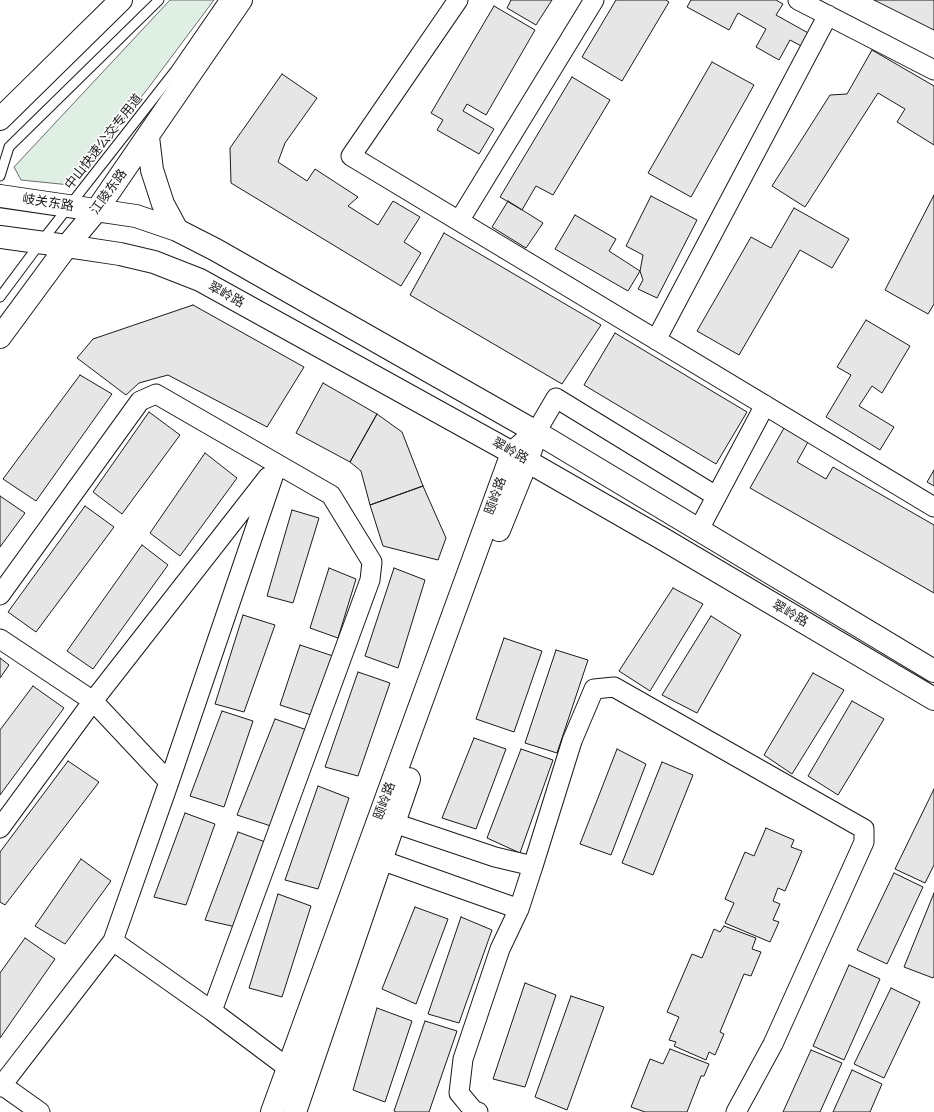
<!DOCTYPE html>
<meta charset="utf-8">
<style>
body{margin:0}
canvas{display:block;background:#fff}
</style>
<canvas width="934" height="1112"></canvas>
<script>
const c = document.querySelector('canvas').getContext('2d');
c.lineJoin = 'round';
function fillPath(path, color) { c.fillStyle = color; c.fill(path, 'evenodd'); }
const shape = rows => new Path2D(rows.map(r => 'M' + r).join(''));
function trace(path, color, width, dash) { c.strokeStyle = color; c.lineWidth = width; c.lineCap = dash ? 'butt' : 'round'; c.setLineDash(dash || []); c.stroke(path); }
function label(font, color, halo, rows, align = 'center') {
  c.font = font + ' Helvetica,"Noto Sans SC",sans-serif'; c.lineWidth = 3; c.setLineDash([]); c.textBaseline = 'middle'; c.strokeStyle = halo; c.fillStyle = color; for (const [text, x, y, turn = 0] of rows) {
    c.save(); c.translate(x, y); c.rotate((+turn || 0) * Math.PI / 180); c.textAlign = isNaN(turn) ? turn : align; if (halo) c.strokeText(text, 0, 0); c.fillText(text, 0, 0); c.restore();
  }
}
const green = shape([
 [170,0,214,0,149,87,86,168,70,185,21,180,14,167,170,0]
]);
fillPath(green, '#e0efe3');
trace(green, '#6a6a6a', 1);
const building = shape([
 [511,0,552,0,536,25,507,8,511,0],
 [616,0,666,0,669,2,622,81,582,57,616,0],
 [691,0,776,0,783,4,776,15,810,34,803,47,790,40,779,60,756,47,766,29,738,13,729,30,687,7,691,0],
 [874,0,934,0,934,30,874,0],
 [494,6,535,30,486,115,467,104,463,111,494,129,479,154,437,130,443,120,431,113,494,6],
 [872,50,934,86,934,145,897,122,905,109,878,93,805,207,772,186,830,95,847,94,872,50],
 [712,62,754,85,691,197,648,173,712,62],
 [282,74,317,98,285,143,278,162,307,181,315,169,358,197,348,206,378,225,393,201,420,217,404,242,421,253,401,286,231,183,230,148,282,74],
 [572,77,610,100,553,195,536,186,522,210,500,197,572,77],
 [934,195,934,304,928,314,885,290,934,195],
 [651,196,697,220,657,298,638,289,643,280,640,271,643,255,626,246,651,196],
 [508,201,543,223,526,248,492,227,508,201],
 [794,208,849,239,832,268,800,250,739,355,697,331,751,237,771,248,794,208],
 [575,215,616,239,609,251,640,271,628,291,555,249,575,215],
 [444,233,601,325,562,384,410,295,444,233],
 [193,305,304,367,267,427,168,375,139,383,126,395,77,358,93,339,193,305],
 [866,320,910,346,882,393,872,386,859,406,894,427,880,450,826,417,851,375,837,367,866,320],
 [615,333,747,412,716,464,584,385,615,333],
 [80,375,112,394,36,501,3,479,80,375],
 [323,383,377,414,350,462,296,433,323,383],
 [149,412,180,435,122,514,93,492,149,412],
 [377,414,402,432,423,486,370,505,361,471,350,462,377,414],
 [784,428,808,442,797,462,826,479,833,467,934,525,934,593,750,488,784,428],
 [205,453,237,478,180,556,150,533,205,453],
 [934,470,934,486,927,482,934,470],
 [423,486,446,538,438,560,383,546,370,505,423,486],
 [0,496,25,513,0,547,0,496],
 [85,506,114,527,36,632,8,612,85,506],
 [292,510,319,518,293,603,267,596,292,510],
 [142,545,168,565,93,669,67,651,142,545],
 [329,568,356,579,338,638,310,628,329,568],
 [394,568,425,580,398,668,365,656,394,568],
 [673,588,703,604,650,691,619,671,673,588],
 [243,615,275,625,244,712,215,704,243,615],
 [711,616,741,635,697,713,662,695,711,616],
 [504,638,542,651,514,732,476,719,504,638],
 [300,645,333,656,311,715,280,705,300,645],
 [556,650,588,660,557,753,525,743,556,650],
 [0,658,9,665,0,678,0,658],
 [358,672,390,683,358,776,325,767,358,672],
 [813,673,844,690,792,774,764,755,813,673],
 [33,686,64,708,0,795,0,730,33,686],
 [852,701,884,719,838,795,808,776,852,701],
 [222,711,253,721,224,807,190,796,222,711],
 [275,719,307,730,274,827,237,815,275,719],
 [474,738,506,749,476,829,442,818,474,738],
 [521,749,553,760,520,853,487,838,521,749],
 [617,749,646,764,611,855,580,844,617,749],
 [68,761,99,782,5,905,0,902,0,852,68,761],
 [662,762,693,775,653,875,622,863,662,762],
 [318,786,349,798,318,889,285,880,318,786],
 [934,789,934,865,925,883,895,869,934,789],
 [185,813,215,824,186,905,154,897,185,813],
 [766,828,794,840,791,847,802,851,785,891,778,888,773,901,780,904,773,920,779,922,770,942,725,923,734,903,725,899,745,852,754,856,766,828],
 [238,832,268,843,236,927,205,920,238,832],
 [81,859,111,881,65,944,35,926,81,859],
 [894,873,923,887,887,964,857,950,894,873],
 [934,893,934,976,933,978,904,967,934,893],
 [278,894,311,906,282,997,249,988,278,894],
 [415,907,448,919,416,1004,382,989,415,907],
 [461,917,492,930,459,1023,428,1014,461,917],
 [724,926,756,938,752,949,761,952,751,976,744,974,720,1032,724,1034,715,1055,709,1052,706,1060,674,1046,676,1042,669,1040,679,1017,667,1012,692,954,702,958,714,929,720,932,724,926],
 [25,938,55,959,0,1038,0,973,25,938],
 [849,965,880,979,844,1060,813,1046,849,965],
 [525,983,556,995,525,1087,493,1079,525,983],
 [891,988,920,1002,884,1078,854,1064,891,988],
 [571,996,604,1007,567,1110,535,1097,571,996],
 [377,1008,412,1021,385,1102,353,1090,377,1008],
 [425,1021,457,1031,429,1112,396,1112,394,1111,425,1021],
 [670,1049,709,1064,704,1076,701,1076,687,1112,645,1112,631,1107,650,1059,663,1064,670,1049],
 [811,1050,842,1063,820,1112,783,1112,811,1050],
 [852,1070,882,1084,870,1112,833,1112,852,1070]
]);
fillPath(building, '#e6e6e6');
trace(building, '#1a1a1a', 1);
const service = shape([
 [0,176,9,147,159,0],
 [0,297,41,242,175,71,224,0]
]);
const minor = shape([
 [458,0,351,156,934,507],
 [798,0,934,70],
 [459,221,594,0],
 [656,340,828,15],
 [536,432,556,398,716,496],
 [277,465,169,782,113,941,212,1011,288,1068],
 [698,531,765,405],
 [0,595,140,401,156,394,331,495,372,562,370,580,212,1011],
 [0,639,93,701,169,782],
 [394,823,495,857,533,866,572,741,594,689,614,687,864,829,864,842,773,1044,736,1112],
 [0,828,93,701,268,477],
 [381,860,519,909,500,949,463,1059,459,1093,474,1111,478,1112],
 [519,909,533,866],
 [2,1085,113,941],
 [0,1087,2,1085,40,1112]
]);
const tertiary = shape([
 [499,530,527,461,533,443],
 [272,1112,512,453,536,432],
 [295,1112,409,779]
]);
const secondary = shape([
 [0,119,121,0],
 [148,137,152,170,163,204,177,230],
 [0,196,136,216,177,230,216,250,536,432,934,671],
 [0,237,67,246,120,254,154,262,200,280,527,461,663,539,934,699],
 [0,337,67,246,96,211,241,0]
]);
trace(service, '#1a1a1a', 11);
trace(minor, '#1a1a1a', 21);
trace(tertiary, '#1a1a1a', 24);
trace(secondary, '#1a1a1a', 24);
trace(service, '#fff', 9);
trace(minor, '#fff', 19);
trace(tertiary, '#fff', 22);
trace(secondary, '#fff', 22);
label('13px', '#1a1a1a', '#fff', [
 ["中山快速公交专用道",104,142,-52],
 ["江陵东路",109,192,-54],
 ["岐关东路",48,203,9],
 ["翠岭路",226,295,29],
 ["翠岭路",510,451,29],
 ["颐岭路",496,496,-70],
 ["翠岭路",790,614,30],
 ["颐岭路",385,801,-70]
]);
</script>
